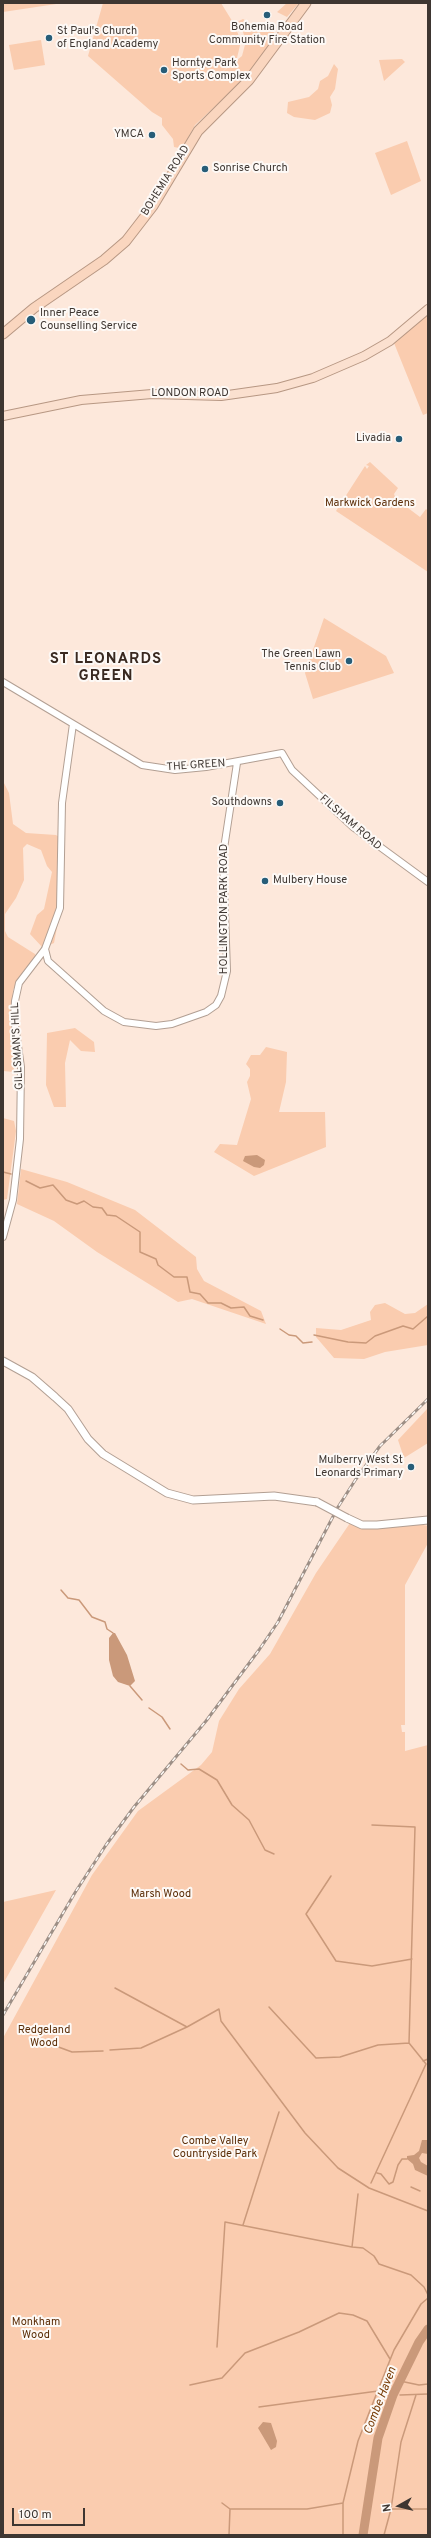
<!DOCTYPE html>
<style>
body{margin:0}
#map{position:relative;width:431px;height:2538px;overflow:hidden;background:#fde8db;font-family:Overpass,sans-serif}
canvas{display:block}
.frame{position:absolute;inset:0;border:4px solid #3e3631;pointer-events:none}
.north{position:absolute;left:379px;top:2486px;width:40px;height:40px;-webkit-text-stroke:3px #fdf9f6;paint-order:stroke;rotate:262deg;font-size:11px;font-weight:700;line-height:16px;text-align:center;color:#3e3631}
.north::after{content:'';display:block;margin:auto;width:14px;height:18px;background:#3e3631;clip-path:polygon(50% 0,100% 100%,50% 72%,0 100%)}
.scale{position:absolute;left:12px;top:2508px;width:73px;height:18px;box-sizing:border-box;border:2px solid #3e3631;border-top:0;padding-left:5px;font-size:12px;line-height:14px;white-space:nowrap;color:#3e3631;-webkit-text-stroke:3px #fdf9f6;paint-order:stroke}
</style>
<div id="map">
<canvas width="431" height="2538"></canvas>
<div class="frame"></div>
<div class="north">N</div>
<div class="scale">100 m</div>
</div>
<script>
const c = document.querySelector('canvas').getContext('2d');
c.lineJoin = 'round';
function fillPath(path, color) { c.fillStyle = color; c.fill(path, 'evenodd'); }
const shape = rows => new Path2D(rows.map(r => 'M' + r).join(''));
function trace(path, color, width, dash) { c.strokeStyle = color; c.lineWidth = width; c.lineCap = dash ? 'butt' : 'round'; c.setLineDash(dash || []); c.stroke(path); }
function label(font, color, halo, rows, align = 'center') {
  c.font = font + ' Overpass,sans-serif'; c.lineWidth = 4; c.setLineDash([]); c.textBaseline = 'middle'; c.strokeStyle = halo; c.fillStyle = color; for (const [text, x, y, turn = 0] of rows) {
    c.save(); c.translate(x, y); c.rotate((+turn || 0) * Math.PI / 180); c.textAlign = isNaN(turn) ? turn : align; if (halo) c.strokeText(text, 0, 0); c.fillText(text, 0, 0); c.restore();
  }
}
fillPath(shape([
 [3,3,63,3,3,12],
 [103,3,221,3,234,24,241,41,237,58,221,73,242,56,246,41,242,29,237,26,237,22,243,19,264,31,269,27,277,36,253,71,195,125,184,145,179,148,174,147,173,139,162,125,162,118,152,112,88,56],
 [287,3,299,3,287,17,277,12],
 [41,40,45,65,14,70,9,45],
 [402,59,405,62,384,81,379,60],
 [334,64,338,69,337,75,335,89,330,97,332,105,330,113,315,120,294,117,287,113,288,102,309,97,318,89,320,81,328,76],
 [407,141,421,181,391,195,375,153],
 [428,313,428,413,423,415,394,343],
 [370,462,398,488,394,494,396,499,420,517,426,509,428,511,428,572,336,511,365,466,367,469,369,466,366,465],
 [324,618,386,656,394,673,313,699,305,673],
 [3,781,9,793,13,824,26,833,56,835,62,839,60,912,54,943,43,948,30,934,37,915,44,909,52,872,47,866,41,850,27,844,23,848,24,880,16,898,5,914,5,931,8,937,35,954,37,958,19,977,13,990,11,1018,14,1072,3,1071],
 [75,1028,94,1042,95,1052,81,1051,70,1040,65,1063,66,1107,54,1107,46,1085,47,1033],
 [266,1047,287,1052,286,1082,279,1112,325,1112,326,1147,254,1176,214,1152,220,1144,237,1145,251,1099,247,1082,250,1076,250,1069,246,1064,251,1055,260,1055],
 [3,1118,14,1121,16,1131,7,1199,3,1200],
 [21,1169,67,1182,135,1210,196,1257,197,1269,204,1281,261,1311,266,1324,192,1299,178,1302,97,1252,54,1221,17,1204],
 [385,1303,405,1314,415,1313,428,1304,428,1345,385,1352,364,1359,334,1358,316,1337,316,1328,341,1330,371,1320,370,1312,375,1305],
 [428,1408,428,1443,404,1458,398,1440],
 [350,1523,364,1529,419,1524,428,1526,428,1543,405,1585,405,1725,401,1725,402,1732,405,1732,405,1751,428,1745,428,2535,3,2535,3,2038,92,1875,138,1811,201,1765,212,1752,219,1721,239,1689,270,1654,316,1573],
 [56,1890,3,1984,3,1902]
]), '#faccaf');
fillPath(shape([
 [257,1155,265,1160,264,1165,260,1168,254,1167,243,1161,245,1156],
 [113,1633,115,1633,127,1655,135,1681,130,1686,118,1682,113,1676,109,1660,109,1638],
 [422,2140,428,2140,428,2154,422,2153,419,2158,421,2162,428,2166,428,2176,415,2170,413,2164,407,2159,407,2156,414,2155,419,2151],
 [263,2422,271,2423,277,2441,276,2447,271,2450,258,2428]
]), '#ca997a');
trace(shape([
 [3,1172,11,1174],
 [26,1181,40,1188,53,1185,66,1200,77,1204,84,1201,93,1207,102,1208,107,1215,116,1216,140,1232,140,1252,156,1259,158,1265,174,1277,187,1277,190,1292,200,1294,208,1303,221,1303,231,1308,244,1307,250,1316,263,1320],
 [280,1329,289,1335,296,1336,303,1343,312,1342],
 [314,1335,348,1342,366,1343,375,1336,403,1326,413,1329,428,1316],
 [61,1590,68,1598,79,1600,92,1617,105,1622,107,1629,113,1633],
 [130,1686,142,1700],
 [149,1708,162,1717,170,1729],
 [181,1764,188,1770,199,1769,217,1780,232,1805,249,1820,265,1850,274,1854],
 [372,1825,415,1827,409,2043],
 [331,1876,306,1914,336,1961,372,1966,412,1959],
 [115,1988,187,2027],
 [269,2007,316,2058,340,2057,378,2045,409,2043,426,2064,371,2183],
 [45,2042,72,2052,103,2051],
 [110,2050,141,2048,187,2027,219,2009,221,2021,305,2133,338,2168,369,2188,428,2211],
 [423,2061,428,2059],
 [377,2173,381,2174,389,2184,393,2182,398,2165,402,2159,407,2159],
 [411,2187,420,2191],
 [243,2225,279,2112],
 [352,2247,358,2194],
 [217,2347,225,2222,352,2247,363,2248,374,2256,379,2264,411,2275,424,2287,428,2295],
 [400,2381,419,2385,428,2384],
 [190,2385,222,2378,245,2353,299,2332,339,2313,353,2315,367,2321,390,2359],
 [380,2385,394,2350,421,2304,428,2298],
 [400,2395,428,2394],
 [259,2407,378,2391],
 [222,2503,230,2509],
 [392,2509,428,2509],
 [229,2535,230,2509,307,2509,343,2503,358,2441,378,2390],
 [343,2535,343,2503],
 [384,2535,391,2509,401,2442,416,2395]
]), '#ca997a', 1.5);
trace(shape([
 [363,2535,378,2438,393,2395,419,2342,428,2329]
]), '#ca997a', 9);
const tertiary = shape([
 [3,682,142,765,175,770,206,767,282,753,292,770,353,827,428,882],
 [45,949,48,961,104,1011,124,1022,156,1026,172,1024,206,1012,216,1005,221,996,227,971,223,855,237,763],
 [3,1237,13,1200,20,1139,21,1067,14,1018,15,1001,19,983,45,949,60,908,62,803,73,724]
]);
const secondary = shape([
 [3,1361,32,1377,55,1397,68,1409,88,1439,103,1454,167,1493,193,1500,274,1496,317,1502],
 [347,1518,362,1525,377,1525,428,1520]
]);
const primary = shape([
 [3,416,81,400,152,394,221,396,277,388,313,378,364,356,390,341,428,309]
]);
const trunk = shape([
 [3,334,34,308,104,260,126,241,153,206,198,131,249,80,306,3]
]);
trace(tertiary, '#b29f93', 8);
trace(secondary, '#b29f93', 9);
trace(primary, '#b79783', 10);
trace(trunk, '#b79783', 11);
trace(tertiary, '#fff', 6);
trace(secondary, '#fff', 7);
trace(primary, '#fbe0cf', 8);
trace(trunk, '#fad6bf', 9);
const rail = shape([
 [3,2015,76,1891,106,1845,134,1807,206,1721,259,1650,278,1622,338,1507,356,1479,380,1446,428,1399]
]);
trace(rail, '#9d8f86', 3);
trace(rail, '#fdf9f6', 1.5, [4.5]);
const secondaryBridge = shape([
 [317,1502,347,1518]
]);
trace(secondaryBridge, '#b29f93', 9, []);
trace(secondaryBridge, '#fff', 7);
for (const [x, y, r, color] of [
 [267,15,4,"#275d78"],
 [49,38,4,"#275d78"],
 [164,70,4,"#275d78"],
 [152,135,4,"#275d78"],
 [205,169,4,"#275d78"],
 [31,320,5,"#275d78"],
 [399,439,4,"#275d78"],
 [349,661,4,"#275d78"],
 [280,803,4,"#275d78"],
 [265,881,4,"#275d78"],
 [411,1467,4,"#275d78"]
]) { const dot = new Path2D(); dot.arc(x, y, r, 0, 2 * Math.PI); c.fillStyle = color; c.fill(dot); trace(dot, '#fdf9f6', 1.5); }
label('11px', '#3e3631', '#fdf9f6', [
 ["Bohemia Road",267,28,"center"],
 ["Community Fire Station",267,41,"center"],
 ["St Paul's Church",57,32],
 ["of England Academy",57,45],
 ["Horntye Park",172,64],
 ["Sports Complex",172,77],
 ["YMCA",144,135,"right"],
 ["Sonrise Church",213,169],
 ["Inner Peace",40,314],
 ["Counselling Service",40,327],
 ["Livadia",391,439,"right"],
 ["The Green Lawn",341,655,"right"],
 ["Tennis Club",341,668,"right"],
 ["Southdowns",272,803,"right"],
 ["Mulbery House",273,881],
 ["Mulberry West St",403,1461,"right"],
 ["Leonards Primary",403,1474,"right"]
], 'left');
label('11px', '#3e3631', '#fdf9f6', [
 ["BOHEMIA ROAD",166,181,-58],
 ["LONDON ROAD",190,394],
 ["THE GREEN",196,766,-4],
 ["FILSHAM ROAD",350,823,41],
 ["HOLLINGTON PARK ROAD",225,909,-90],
 ["GILLSMAN'S HILL",18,1046,-93]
]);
label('11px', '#5c2e08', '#fdf9f6', [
 ["Markwick Gardens",370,504],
 ["Marsh Wood",161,1895],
 ["Redgeland",44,2031],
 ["Wood",44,2044],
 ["Combe Valley",215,2142],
 ["Countryside Park",215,2155],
 ["Monkham",36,2323],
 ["Wood",36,2336]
]);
label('italic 12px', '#783c06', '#fdf9f6', [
 ["Combe Haven",381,2401,-69]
]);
c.letterSpacing = '1px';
label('bold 15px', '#392920', '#fdf9f6', [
 ["ST LEONARDS",106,660],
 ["GREEN",106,677]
]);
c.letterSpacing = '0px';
</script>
